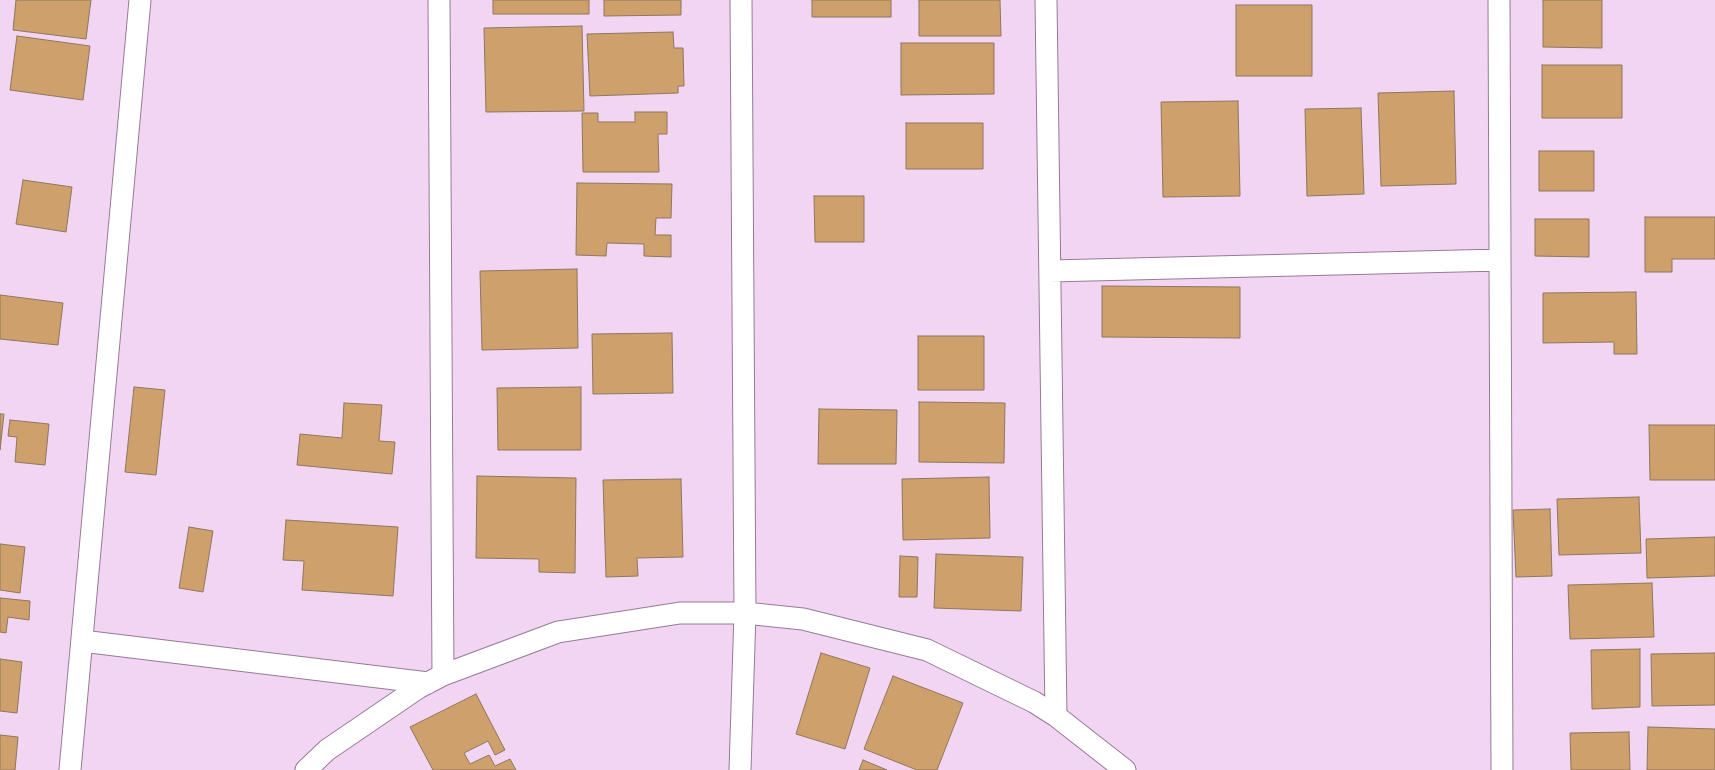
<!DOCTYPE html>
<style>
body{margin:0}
canvas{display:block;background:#f1d5f2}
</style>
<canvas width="1715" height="770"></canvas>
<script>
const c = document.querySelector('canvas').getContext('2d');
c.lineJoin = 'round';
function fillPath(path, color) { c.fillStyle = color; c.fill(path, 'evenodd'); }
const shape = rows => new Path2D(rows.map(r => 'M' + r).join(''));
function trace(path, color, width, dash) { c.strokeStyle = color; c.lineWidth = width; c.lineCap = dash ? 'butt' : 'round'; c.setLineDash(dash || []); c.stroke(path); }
const building = shape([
 [16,0,91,0,86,39,13,30,16,0],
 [493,0,589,0,589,14,493,14,493,0],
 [604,0,681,0,681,15,604,16,604,0],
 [812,0,891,0,891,17,812,17,812,0],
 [919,0,1000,0,1001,36,919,36,919,0],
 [1543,0,1602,0,1602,48,1543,47,1543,0],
 [1236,5,1312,5,1312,76,1236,76,1236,5],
 [582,26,584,111,486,112,484,28,582,26],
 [673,32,674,48,683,48,684,86,678,86,678,93,590,96,587,34,673,32],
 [17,36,90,46,83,100,10,90,17,36],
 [901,43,994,43,994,94,901,95,901,43],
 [1542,65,1622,65,1622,118,1542,118,1542,65],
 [1454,91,1456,184,1381,186,1378,93,1454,91],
 [1238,101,1240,196,1163,197,1161,102,1238,101],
 [1361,108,1364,194,1307,196,1305,109,1361,108],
 [635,112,667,112,667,134,658,134,659,172,583,172,582,113,598,113,598,122,635,122,635,112],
 [906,123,983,123,983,169,906,169,906,123],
 [1539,151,1594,151,1594,191,1539,191,1539,151],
 [23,180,72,187,66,232,16,224,23,180],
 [577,183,672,184,671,218,656,218,655,235,671,235,671,257,644,256,644,244,607,243,606,256,576,255,577,183],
 [814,196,864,196,864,242,815,242,814,196],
 [1645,217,1715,217,1715,259,1672,259,1672,272,1645,272,1645,217],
 [1535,219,1589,219,1589,257,1535,256,1535,219],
 [577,269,578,348,482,350,480,271,577,269],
 [1102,286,1240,287,1240,338,1102,337,1102,286],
 [1636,292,1637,354,1614,354,1614,342,1543,343,1543,293,1636,292],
 [0,295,63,303,58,345,0,339,0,295],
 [672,333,673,393,593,394,592,334,672,333],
 [918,336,984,336,984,390,918,390,918,336],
 [134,387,165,390,156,475,125,472,134,387],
 [581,387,581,450,498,450,497,388,581,387],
 [919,402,1005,403,1004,463,919,462,919,402],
 [344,403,382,405,379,441,395,442,392,474,297,465,300,434,342,438,344,403],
 [819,409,897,410,896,464,818,464,819,409],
 [0,414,4,414,0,450,0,414],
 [10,420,49,424,45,465,15,462,17,437,8,436,10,420],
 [1649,425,1715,425,1715,480,1650,480,1649,425],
 [477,476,576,478,575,573,539,572,539,559,476,558,477,476],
 [989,477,990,538,903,540,902,479,989,477],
 [681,479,683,557,637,558,638,576,606,577,603,480,681,479],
 [1639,497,1641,553,1559,555,1557,499,1639,497],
 [1550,509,1552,576,1516,577,1513,510,1550,509],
 [286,520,398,527,393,596,302,590,304,561,283,560,286,520],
 [189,527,213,531,203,592,179,588,189,527],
 [1715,537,1715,576,1647,578,1646,539,1715,537],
 [0,544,25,547,20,593,0,590,0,544],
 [936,554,1023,557,1021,611,934,608,936,554],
 [900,556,918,557,917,597,899,597,900,556],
 [1652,583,1654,637,1570,639,1568,585,1652,583],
 [0,598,30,601,29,620,8,617,6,633,0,632,0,598],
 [1640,649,1640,707,1592,709,1591,650,1640,649],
 [821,653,870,668,845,749,796,734,821,653],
 [1715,653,1715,705,1652,706,1651,654,1715,653],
 [0,659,22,662,17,713,0,711,0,659],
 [893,676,963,703,937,770,917,770,864,749,893,676],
 [476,694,505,750,495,755,488,741,464,753,470,764,489,755,495,766,510,759,516,770,433,770,410,727,476,694],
 [1648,727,1715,729,1715,770,1647,770,1648,727],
 [1629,732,1630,770,1571,770,1570,733,1629,732],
 [0,735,18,737,15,770,0,770,0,735],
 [863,760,887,770,859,770,863,760]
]);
fillPath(building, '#cda06c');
trace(building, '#8f775c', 1);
const street = shape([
 [439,0,443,675],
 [1046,0,1056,716],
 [1499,0,1502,770],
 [1050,271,1500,260],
 [82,641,428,683],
 [70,770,140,0],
 [306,770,327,750,418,688,443,675,558,632,680,613,745,613,803,619,927,650,1034,702,1056,716,1125,770],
 [740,770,745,613,741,0]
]);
trace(street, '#957c96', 23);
trace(street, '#fff', 21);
</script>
